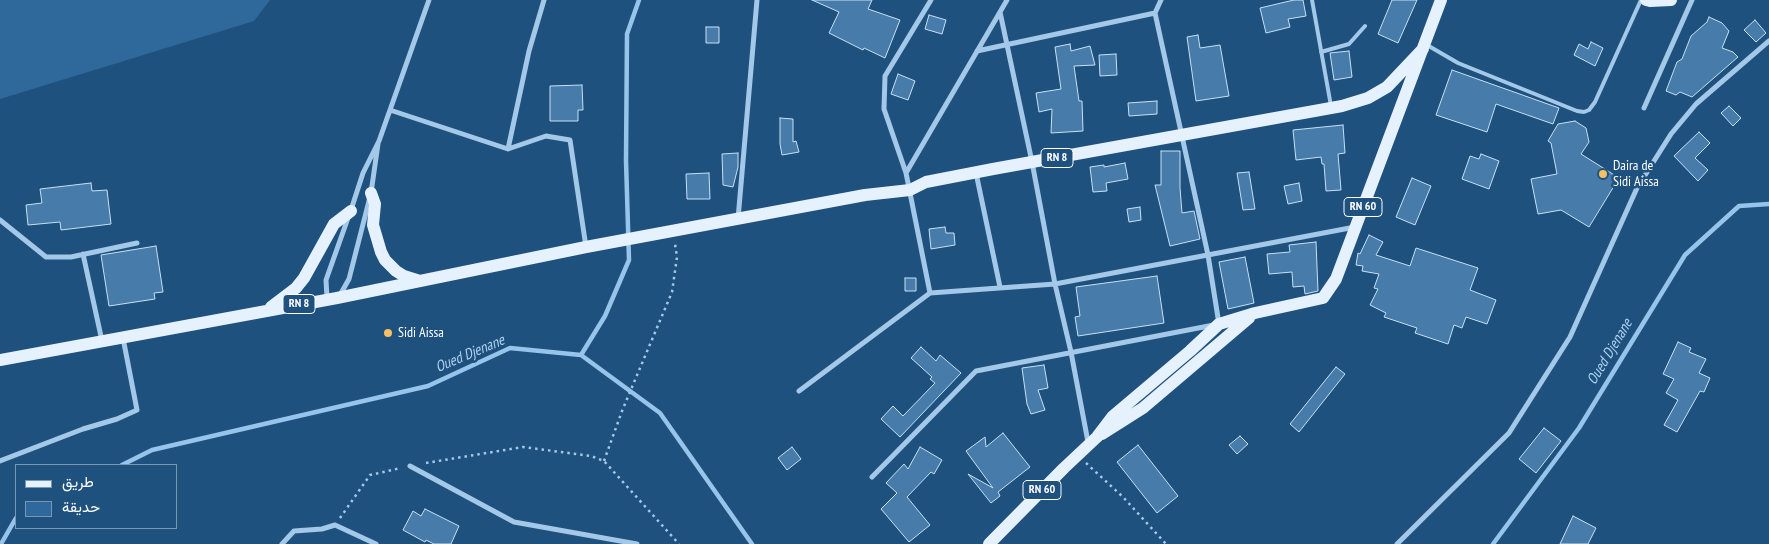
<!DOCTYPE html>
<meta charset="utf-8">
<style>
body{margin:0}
#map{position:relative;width:1769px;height:544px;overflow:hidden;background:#1f517f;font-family:"PT Sans Narrow",Vazirmatn,sans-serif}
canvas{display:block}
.legend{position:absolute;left:15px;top:464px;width:162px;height:65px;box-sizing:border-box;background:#1f517f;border:1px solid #7997b2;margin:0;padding:6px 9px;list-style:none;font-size:15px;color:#fff}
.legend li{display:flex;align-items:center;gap:10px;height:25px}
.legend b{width:25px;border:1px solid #7997b2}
</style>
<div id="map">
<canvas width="1769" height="544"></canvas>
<ul class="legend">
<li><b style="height:6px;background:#e6f1fe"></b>طريق</li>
<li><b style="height:14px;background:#2f699c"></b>حديقة</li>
</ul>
</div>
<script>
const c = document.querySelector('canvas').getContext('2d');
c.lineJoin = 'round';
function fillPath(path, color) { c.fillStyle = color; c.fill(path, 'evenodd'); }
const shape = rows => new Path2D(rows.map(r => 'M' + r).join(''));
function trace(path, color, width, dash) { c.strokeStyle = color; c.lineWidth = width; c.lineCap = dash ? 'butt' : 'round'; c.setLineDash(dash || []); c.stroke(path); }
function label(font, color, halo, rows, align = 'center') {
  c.font = font + ' "PT Sans Narrow",sans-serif'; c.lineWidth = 5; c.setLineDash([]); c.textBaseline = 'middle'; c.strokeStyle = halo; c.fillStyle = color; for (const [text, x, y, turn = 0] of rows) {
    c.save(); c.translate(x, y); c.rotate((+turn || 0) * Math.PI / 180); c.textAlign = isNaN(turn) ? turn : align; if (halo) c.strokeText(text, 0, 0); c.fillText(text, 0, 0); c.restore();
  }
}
fillPath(shape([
 [0,0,270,0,254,21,0,99]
]), '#2f699c');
trace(shape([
 [581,355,605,316,629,260,626,161,627,34,639,0],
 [122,465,152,450,428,386,510,348,581,355,660,413,752,544],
 [1,544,16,518],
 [1493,544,1579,428,1685,255,1739,206,1769,204]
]), '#97c4ea', 4.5);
const building = shape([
 [812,0,872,0,868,9,900,20,885,58,864,48,863,50,829,33,839,12,812,0],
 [1294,0,1303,0,1306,16,1288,19,1290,27,1266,33,1260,8,1294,0],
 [1392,0,1417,0,1398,43,1378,34,1392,0],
 [929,15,946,20,942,34,925,29,929,15],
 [1709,17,1722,23,1729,31,1722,48,1733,52,1738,57,1692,97,1680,92,1676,95,1666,91,1677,62,1682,59,1691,36,1707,22,1709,17],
 [1755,20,1766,33,1756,42,1744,30,1755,20],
 [706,27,719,27,719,43,706,43,706,27],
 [1198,35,1200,48,1220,45,1229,96,1196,101,1187,37,1198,35],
 [1591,42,1603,48,1595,66,1574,55,1579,44,1588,49,1591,42],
 [1070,44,1071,51,1090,46,1095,65,1074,66,1079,101,1082,101,1083,131,1051,133,1052,109,1039,112,1036,93,1061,89,1055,47,1070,44],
 [1349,51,1352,77,1334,80,1330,53,1349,51],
 [1116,54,1117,75,1100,76,1099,55,1116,54],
 [1452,70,1559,108,1553,124,1496,104,1487,132,1436,115,1452,70],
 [898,74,915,81,908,100,891,94,898,74],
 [582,85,583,110,578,110,578,121,550,121,550,86,582,85],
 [1157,101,1157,114,1129,116,1128,103,1157,101],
 [1729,106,1741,118,1733,126,1721,113,1729,106],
 [780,118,793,119,793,142,796,141,799,152,782,155,780,144,780,118],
 [1575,121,1586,128,1589,142,1581,154,1619,178,1589,227,1561,210,1538,214,1531,179,1557,174,1551,143,1548,141,1558,124,1575,121],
 [1343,125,1345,153,1338,154,1341,190,1326,191,1324,164,1322,164,1321,157,1296,160,1293,130,1343,125],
 [1699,132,1710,143,1695,158,1708,170,1698,181,1674,156,1699,132],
 [1161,151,1180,151,1180,188,1182,213,1194,211,1200,239,1170,246,1155,185,1161,185,1161,151],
 [738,153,738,167,733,187,723,185,722,154,738,153],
 [1481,154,1499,161,1489,189,1462,179,1470,156,1479,159,1481,154],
 [1125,163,1128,179,1106,183,1107,191,1093,192,1090,167,1104,165,1104,167,1125,163],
 [1249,172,1255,209,1243,210,1237,173,1249,172],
 [709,173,710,199,687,199,686,174,709,173],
 [1412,178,1431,186,1415,225,1396,217,1412,178],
 [91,183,92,191,107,190,111,224,61,230,60,222,28,225,26,205,42,203,40,189,91,183],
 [1299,183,1302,201,1288,204,1284,186,1299,183],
 [1140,207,1141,220,1129,222,1127,209,1140,207],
 [945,227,946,233,954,233,955,245,931,249,929,229,945,227],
 [1369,235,1383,242,1376,255,1410,266,1416,248,1478,268,1470,290,1496,300,1487,324,1466,317,1462,328,1454,325,1448,344,1415,333,1417,328,1384,317,1386,313,1370,305,1378,289,1374,288,1379,274,1362,271,1363,266,1356,265,1358,253,1360,254,1369,235],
 [1316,242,1318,291,1305,294,1304,286,1293,287,1292,272,1269,274,1267,254,1290,252,1289,245,1316,242],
 [156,246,163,292,154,293,155,299,109,306,101,255,156,246],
 [1245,257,1254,303,1228,309,1219,262,1245,257],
 [1157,276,1164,323,1078,336,1075,317,1080,316,1076,287,1157,276],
 [905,278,916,278,916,291,905,291,905,278],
 [1678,342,1691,348,1689,352,1706,359,1699,373,1710,378,1704,392,1700,391,1677,432,1664,425,1678,400,1666,393,1674,379,1663,374,1678,342],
 [921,347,936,361,940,355,961,373,900,437,881,419,893,406,903,416,935,383,930,379,932,377,911,358,921,347],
 [1044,365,1048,388,1038,390,1045,410,1031,414,1027,404,1022,368,1044,365],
 [1336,367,1345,374,1299,432,1290,424,1336,367],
 [1544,428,1561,441,1536,473,1519,459,1544,428],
 [1003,433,1030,467,998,492,1000,496,991,503,968,474,993,488,966,451,985,437,986,447,1003,433],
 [1240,436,1248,444,1237,454,1229,445,1240,436],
 [1138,445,1178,496,1157,513,1117,462,1138,445],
 [792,447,801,459,787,470,778,458,792,447],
 [920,447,942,460,934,474,931,472,907,497,930,525,909,542,881,509,897,493,886,483,904,464,908,469,920,447],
 [425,509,459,526,451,544,434,544,426,540,425,542,403,530,413,511,421,516,425,509],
 [1573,516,1596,528,1588,544,1560,544,1573,516]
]);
fillPath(building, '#477ba9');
trace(building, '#c7e0f6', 1);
trace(shape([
 [604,461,622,411,672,292,677,257,675,244],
 [426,463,523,447,591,456,604,461,679,544],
 [1086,463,1123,497,1166,544],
 [340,518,370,475,401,468]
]), '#a3c8e8', 2.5, [2.5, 4]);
trace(shape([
 [1312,0,1331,106],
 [1427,45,1458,63,1577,111,1584,112,1589,110,1595,102,1641,0],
 [1321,52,1349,44,1365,26]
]), '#a3c8e8', 4);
trace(shape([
 [1000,12,1032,162,1055,284,1071,352,1088,442],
 [977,51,1155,13],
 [1644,108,1692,0],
 [390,110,508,149,546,136,570,140,586,247],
 [508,149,529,51,544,0],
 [906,173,884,109,885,76,931,0],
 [976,173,1000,287],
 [351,210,363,173,379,141,390,110,429,0],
 [738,219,757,0],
 [0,220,46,257,71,257,137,243],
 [83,254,102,341],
 [930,293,906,173,1007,0],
 [340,295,349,279,371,193,378,144],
 [327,298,326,280,348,218],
 [799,391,930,293,1055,284,1355,227],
 [0,461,83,429,117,419,137,410,123,338],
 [410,466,514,522,637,544],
 [872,477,976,371,1219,324,1208,255,1155,13,1161,0],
 [282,544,294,531,322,529,335,525,376,544],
 [1397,544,1509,433,1570,337,1637,188,1671,134,1696,104,1769,41]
]), '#a3c8e8', 5);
trace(shape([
 [1646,0,1650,1,1671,0],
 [371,193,375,204,373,225,381,252,385,260,396,271,404,276,420,281],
 [271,307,296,288,304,278,334,224,351,211],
 [0,360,337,298,586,247,865,195,910,190,926,182,993,169,1342,106,1368,98,1387,87,1423,49],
 [1102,434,1143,408,1249,318],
 [989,544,1064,468,1097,437,1113,416,1190,351,1219,324,1255,313,1323,298,1336,279,1441,0]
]), '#e6f1fe', 12);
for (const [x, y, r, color] of [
 [1603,174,5,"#f6c063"],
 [388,333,5,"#f6c063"]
]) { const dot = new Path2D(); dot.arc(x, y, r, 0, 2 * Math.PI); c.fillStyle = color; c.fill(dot); trace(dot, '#1f517f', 2); }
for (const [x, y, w] of [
 [1057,158,32],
 [1363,207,38],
 [299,304,32],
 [1042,490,38]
]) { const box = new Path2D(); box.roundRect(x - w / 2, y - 9.5, w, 19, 4); c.fillStyle = '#1f517f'; c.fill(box); trace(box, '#fff', 1); }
label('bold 12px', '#fff', null, [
 ["RN 8",1057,158],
 ["RN 60",1363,207],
 ["RN 8",299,304],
 ["RN 60",1042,490]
]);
label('14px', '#fff', '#1f517f', [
 ["Daira de",1613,166],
 ["Sidi Aissa",1613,182],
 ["Sidi Aissa",398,333]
], 'left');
label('italic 15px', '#afd2f0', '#1f517f', [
 ["Oued Djenane",1610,352,-59],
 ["Oued Djenane",470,354,-23]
]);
</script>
